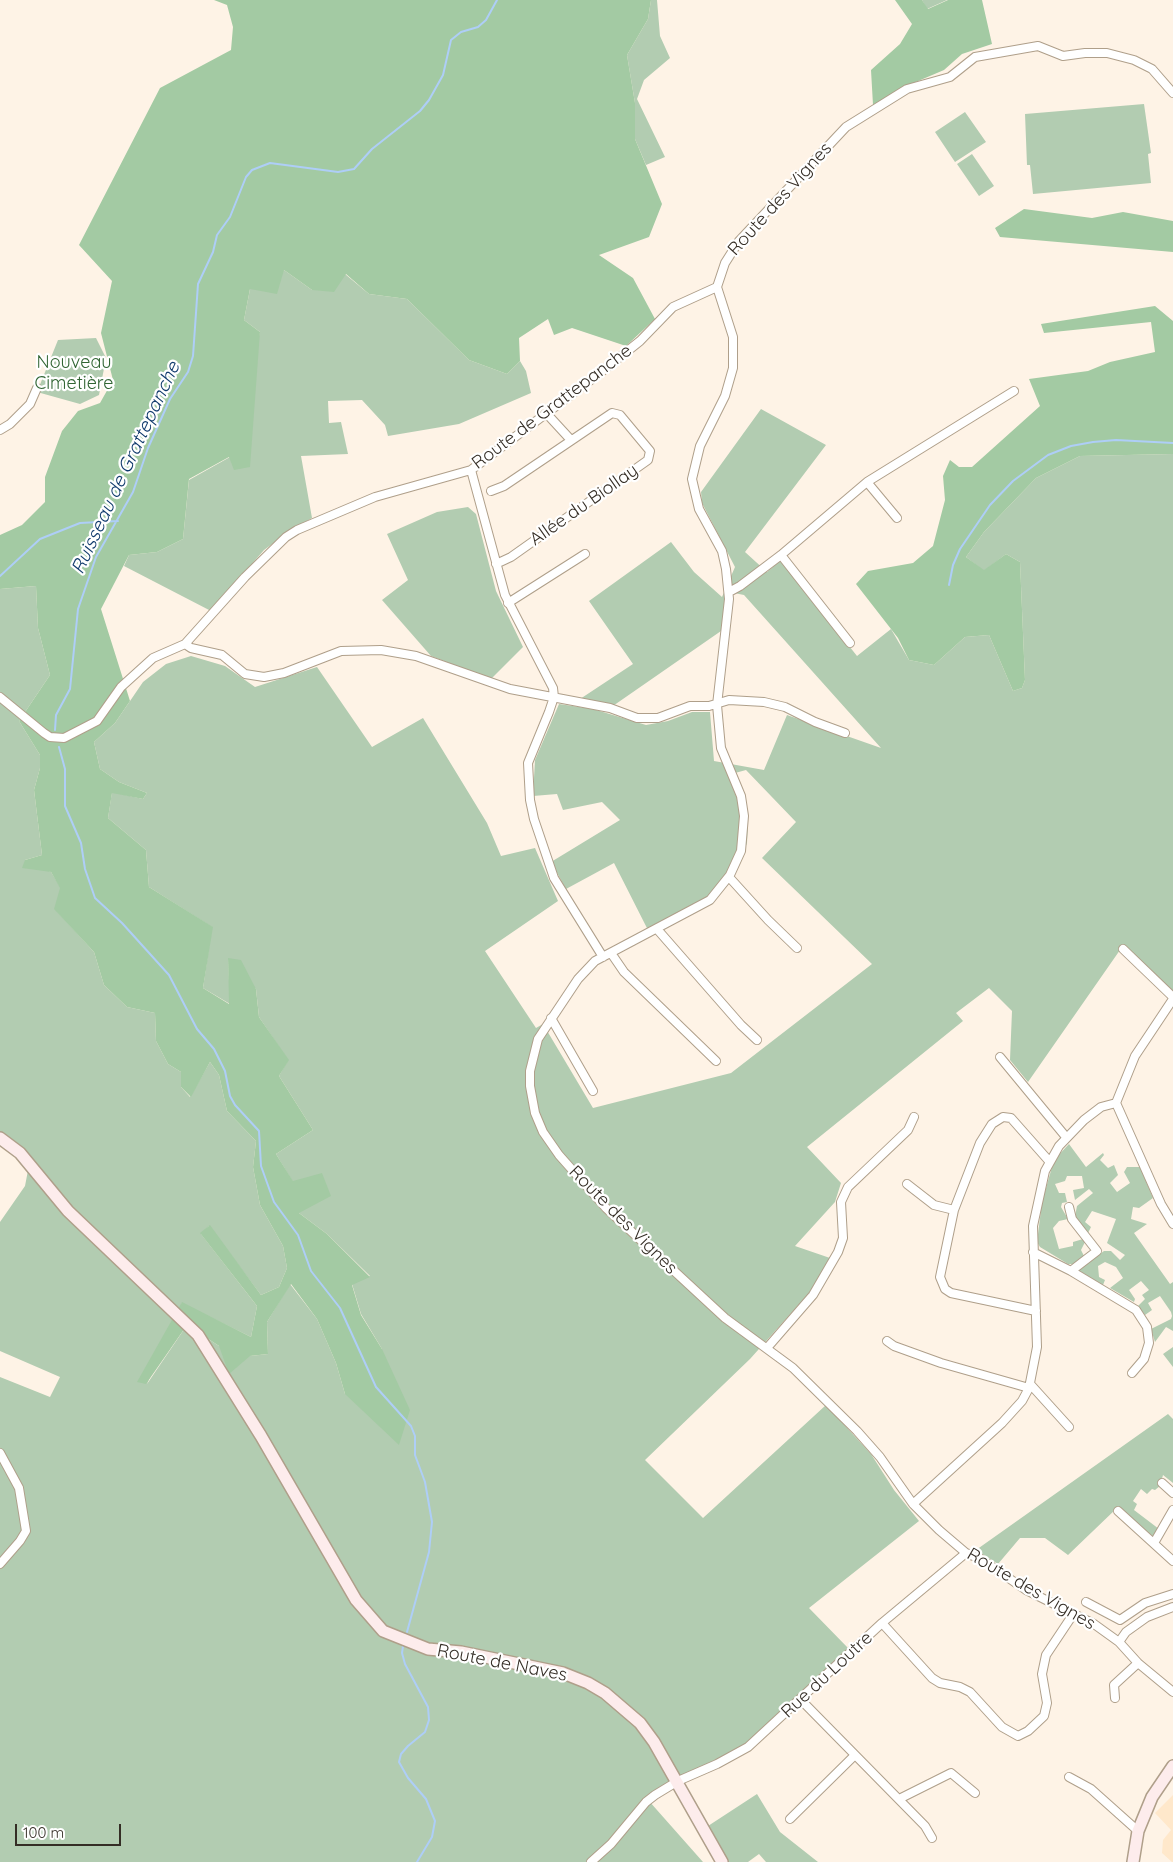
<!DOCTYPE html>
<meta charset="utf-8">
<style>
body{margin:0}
#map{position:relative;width:1173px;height:1862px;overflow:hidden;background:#fef3e6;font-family:Quicksand,sans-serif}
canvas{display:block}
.scale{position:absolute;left:15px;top:1824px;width:106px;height:22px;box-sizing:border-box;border:2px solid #342d25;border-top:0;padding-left:6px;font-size:15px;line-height:18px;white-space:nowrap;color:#342d25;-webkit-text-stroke:4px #fff;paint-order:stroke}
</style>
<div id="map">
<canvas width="1173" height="1862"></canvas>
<div class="scale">100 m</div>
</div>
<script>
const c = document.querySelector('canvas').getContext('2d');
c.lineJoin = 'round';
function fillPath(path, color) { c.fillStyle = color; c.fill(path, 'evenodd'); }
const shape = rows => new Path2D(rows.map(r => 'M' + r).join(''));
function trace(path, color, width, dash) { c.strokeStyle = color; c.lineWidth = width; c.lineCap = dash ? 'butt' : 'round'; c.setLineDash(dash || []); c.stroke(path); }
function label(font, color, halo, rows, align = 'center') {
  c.font = font + ' Quicksand,sans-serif'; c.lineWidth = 4.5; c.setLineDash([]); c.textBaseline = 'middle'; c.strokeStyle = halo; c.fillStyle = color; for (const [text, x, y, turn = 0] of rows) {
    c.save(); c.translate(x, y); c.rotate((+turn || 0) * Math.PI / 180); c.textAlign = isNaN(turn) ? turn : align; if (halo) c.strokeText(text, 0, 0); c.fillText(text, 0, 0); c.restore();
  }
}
fillPath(shape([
 [1173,1795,1173,1862,1172,1862,1162,1853,1163,1840,1171,1830,1155,1813]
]), '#ffe8cb');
fillPath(shape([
 [651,0,657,0,660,36,670,58,644,80,637,99,665,157,646,165,635,139,635,103,627,55,648,19],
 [922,0,947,0,927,9],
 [1144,104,1151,153,1148,154,1151,183,1033,194,1030,165,1027,165,1025,114],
 [965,112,986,142,955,162,935,132],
 [972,154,994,186,979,196,957,164],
 [284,270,312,290,345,274,369,294,407,299,469,360,507,374,520,361,526,371,531,393,459,424,388,436,385,425,362,400,328,401,329,423,341,422,348,454,301,456,312,518,291,530,264,550,211,611,124,566,129,555,157,552,183,539,189,480,230,457,260,332,244,320,250,289],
 [96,338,106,358,99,395,80,404,37,392,58,340],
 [761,409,826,445,745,552,767,572,781,560,857,656,891,629,909,660,934,665,965,637,989,635,1013,691,1022,688,1025,680,1020,562,1006,554,984,571,966,557,984,532,1036,478,1080,456,1173,454,1173,1000,1120,950,1028,1082,1010,1060,1012,1011,989,988,956,1013,963,1021,807,1147,841,1183,835,1202,795,1246,830,1258,810,1292,750,1359,645,1460,703,1518,826,1405,871,1454,894,1490,919,1521,809,1608,848,1648,748,1744,688,1773,649,1801,703,1862,0,1862,0,1377,50,1397,60,1377,0,1351,0,1222,25,1186,30,1160,0,1139,0,589,36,586,38,628,50,675,19,721,40,755,40,768,34,790,42,855,25,860,51,872,61,888,55,909,94,952,104,985,127,1007,155,1013,156,1041,168,1064,181,1072,181,1087,190,1097,210,1062,219,1075,227,1111,256,1141,253,1167,260,1205,283,1246,287,1268,279,1287,261,1295,209,1226,201,1234,257,1306,251,1337,182,1303,147,1384,187,1325,219,1346,250,1356,268,1354,267,1322,290,1284,317,1319,336,1363,345,1394,382,1349,361,1314,352,1284,370,1276,327,1234,299,1213,293,1182,276,1154,313,1130,279,1076,288,1060,259,1017,256,989,228,959,230,1004,203,988,212,927,149,887,146,850,108,818,112,792,143,799,147,793,119,782,100,769,94,742,115,723,143,682,166,664,191,656,225,666,255,687,317,667,372,747,423,718,487,823,501,856,535,848,558,901,485,951,536,1028,543,1024,593,1108,731,1073,872,964,762,858,796,822,746,770,735,773,744,799,748,821,747,843,738,866,728,885,710,904,651,936,614,863,566,889,551,862,620,820,602,802,563,810,557,794,533,796,535,760,559,704,593,709,646,725,668,721,692,712,710,712,714,761,764,770,787,715,881,748,744,595,729,592,721,631,610,708,577,701,633,664,589,601,671,542,694,572,722,597,735,567,702,503,701,492],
 [468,507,476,514,496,591,523,647,491,679,431,656,382,600,408,580,387,534,437,512],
 [1069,1144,1086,1167,1103,1153,1104,1155,1100,1160,1108,1168,1114,1165,1118,1175,1110,1183,1117,1192,1130,1183,1124,1172,1127,1167,1140,1167,1153,1198,1139,1208,1133,1207,1131,1219,1147,1224,1134,1233,1170,1284,1173,1282,1173,1331,1166,1327,1155,1342,1151,1329,1171,1319,1172,1316,1171,1312,1160,1296,1148,1303,1152,1310,1145,1315,1138,1306,1145,1299,1142,1295,1149,1290,1141,1281,1129,1290,1135,1299,1134,1302,1110,1288,1123,1278,1116,1267,1105,1262,1098,1266,1099,1277,1105,1280,1103,1285,1078,1270,1104,1251,1111,1251,1120,1260,1125,1255,1107,1243,1116,1219,1092,1211,1085,1222,1091,1227,1088,1233,1075,1216,1077,1206,1093,1193,1089,1189,1075,1200,1073,1190,1084,1188,1082,1176,1067,1176,1065,1181,1055,1184,1059,1193,1065,1193,1067,1202,1062,1203,1061,1207,1068,1219,1059,1221,1053,1228,1059,1249,1073,1246,1073,1242,1083,1239,1085,1242,1081,1250,1084,1256,1074,1264,1068,1264,1040,1247,1037,1242,1042,1202,1054,1160],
 [1173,1347,1173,1367,1163,1354],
 [1168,1414,1173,1419,1173,1483,1163,1475,1160,1486,1155,1490,1152,1489,1147,1494,1141,1489,1133,1501,1137,1504,1134,1510,1159,1529,1154,1537,1117,1508,1068,1555,1045,1538,1020,1538,998,1564,976,1550],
 [757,1794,780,1832,818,1862,766,1862,759,1854,748,1862,727,1862,708,1826]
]), '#b2ccb1');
fillPath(shape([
 [214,0,651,0,648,19,627,55,635,103,635,139,662,204,649,237,599,255,633,278,655,319,626,346,572,328,554,335,548,319,519,338,520,361,507,374,469,360,407,299,369,294,346,274,334,292,312,290,284,270,277,294,250,289,244,320,260,332,250,467,234,470,229,457,189,479,183,539,157,552,129,555,101,609,130,701,115,723,94,742,100,769,119,782,147,793,143,799,112,793,108,818,146,850,149,887,213,927,203,988,229,1004,228,958,241,960,256,989,259,1017,289,1060,279,1076,313,1130,276,1154,293,1181,322,1173,331,1196,299,1213,327,1234,370,1277,352,1285,361,1315,382,1349,410,1410,399,1445,345,1394,336,1363,317,1319,291,1284,267,1322,268,1354,250,1356,229,1374,219,1346,187,1325,146,1384,137,1382,182,1302,251,1337,257,1306,200,1233,210,1225,261,1295,279,1287,287,1268,283,1246,260,1205,253,1167,256,1141,227,1111,219,1075,210,1062,191,1097,181,1087,181,1072,168,1064,156,1041,155,1013,127,1007,104,985,94,952,54,909,60,888,51,872,22,868,25,860,42,855,34,790,40,768,40,755,19,721,50,675,38,628,36,586,0,589,0,535,22,525,45,502,45,477,62,431,78,411,100,403,113,380,101,333,112,281,79,245,160,88,231,50,233,27,227,5],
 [895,0,922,0,928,9,948,0,982,0,992,44,962,54,944,70,904,87,873,105,871,70,900,44,912,24],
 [1024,209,1092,218,1123,212,1173,221,1173,252,1000,237,995,228],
 [1155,306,1173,321,1173,454,1080,456,1036,478,984,532,966,557,984,570,1006,554,1020,562,1025,680,1022,688,1013,691,989,635,965,637,934,665,909,660,898,638,856,584,868,571,913,563,933,546,945,500,943,476,950,460,959,467,972,467,1040,406,1029,379,1088,371,1110,362,1155,352,1151,322,1044,333,1041,324]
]), '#a3caa3');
trace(shape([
 [0,576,40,539,80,523,118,521],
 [949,585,953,565,960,549,990,505,1013,481,1048,455,1071,446,1093,442,1116,440,1173,443],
 [55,730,56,715,70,689,78,609,96,557,133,492,148,448,170,399,188,372,193,356,198,284,213,252,217,235,230,217,246,177,252,170,270,163,338,172,354,169,372,149,420,111,429,100,443,75,451,40,461,32,478,27,486,20,497,0],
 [59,747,65,769,65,806,81,843,85,869,95,898,122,923,169,975,197,1029,214,1049,225,1071,230,1096,235,1105,259,1131,261,1166,274,1202,298,1235,311,1271,340,1308,376,1387,411,1426,415,1436,415,1455,425,1482,432,1522,429,1552,407,1632],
 [403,1646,402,1653,405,1664,428,1707,429,1720,425,1732,408,1746,401,1754,399,1762,408,1778,426,1799,435,1821,432,1837,417,1862]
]), '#aecef7', 2);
const street = shape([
 [717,287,733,337,733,368,725,396,700,446,692,479,699,509,722,551,726,569,729,599,717,705,721,748,741,796,744,816,741,851,730,875,710,900,595,961,578,979,538,1039,530,1071,530,1086,535,1113,543,1132,559,1155,606,1208,725,1318,793,1368,857,1431,880,1457,913,1504,939,1530,966,1553,981,1559,1026,1590,1094,1624,1119,1642,1138,1663,1173,1692],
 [717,287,725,263,739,241,846,127,907,89,950,77,975,57,1038,46,1063,56,1085,53,1107,53,1134,60,1152,69,1173,93],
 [547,414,570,439],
 [0,430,10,424,30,404,37,388],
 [471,470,505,595,553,688,554,697,549,712,528,763,530,800,534,819,554,878,603,957],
 [867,482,897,518],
 [491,491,504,486,612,413,620,415,650,451,648,460,511,557,496,564],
 [781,555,850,643],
 [729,592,740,586,781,555,867,482,1014,391],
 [508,603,585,554],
 [185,644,245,577,286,537,297,530,375,497,471,470,596,376,640,341,673,307,717,287],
 [0,697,44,733,50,737,64,738,97,721,121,687,153,658,185,644,191,648,222,655,245,674,264,677,284,673,341,651,381,650,416,656,510,689,610,708,637,718,658,718,690,706,709,706,729,700,764,702,785,707,815,722,845,733],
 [729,877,768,920,797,948],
 [657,929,741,1025,757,1040],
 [1123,949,1173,997],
 [611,953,624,972,716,1061],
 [551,1018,593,1091],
 [1000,1057,1066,1137],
 [1116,1103,1161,1204,1173,1224],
 [1116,1103,1135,1056,1173,999],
 [907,1184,934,1205,954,1210],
 [1069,1207,1072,1219,1097,1251,1071,1271],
 [1033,1252,1071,1271,1136,1310,1147,1327,1149,1343,1144,1359,1132,1373],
 [1036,1311,951,1293,945,1289,940,1277,954,1210,980,1143,992,1124,1003,1117,1011,1118,1049,1161],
 [887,1341,894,1346,941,1363,1029,1388],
 [767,1348,813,1295,838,1252,843,1238,841,1202,848,1187,908,1130,914,1117],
 [1031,1385,1069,1427],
 [0,1453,19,1488,26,1531,20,1541,0,1564],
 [1162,1483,1173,1493],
 [913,1504,1002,1423,1022,1401,1029,1388,1037,1347,1033,1226,1045,1171,1059,1146,1084,1120,1101,1107,1116,1103],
 [1118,1511,1173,1561],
 [1154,1543,1173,1510],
 [1086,1602,1120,1620,1145,1603,1173,1594],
 [882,1623,932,1678,940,1683,960,1687,970,1692,1002,1727,1018,1736,1028,1731,1044,1716,1047,1703,1042,1674,1046,1655,1074,1613],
 [1119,1642,1126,1632,1147,1617,1173,1607],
 [1115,1698,1114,1685,1138,1663],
 [801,1700,925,1826,932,1838],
 [1069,1777,1091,1789,1138,1831],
 [899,1799,951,1773,975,1793],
 [790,1819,855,1755],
 [591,1862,611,1844,646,1802,655,1795,678,1781,717,1764,748,1747,882,1623,966,1553]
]);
const secondary = shape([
 [0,1138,20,1153,68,1211,198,1335,261,1436,356,1600,383,1631,428,1649,461,1652,563,1673,588,1683,605,1693,640,1723,654,1742,722,1862],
 [1133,1862,1138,1831,1152,1797,1173,1766]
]);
trace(street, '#af9f8a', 10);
trace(secondary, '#af9f8a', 14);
trace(street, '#fff', 8);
trace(secondary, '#fdecec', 11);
label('18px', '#342d25', '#fff', [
 ["Route des Vignes",780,199,-48],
 ["Route de Grattepanche",552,407,-37],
 ["Allée du Biollay",584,505,-35],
 ["Route des Vignes",623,1220,45],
 ["Route des Vignes",1031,1589,30],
 ["Route de Naves",502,1663,11],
 ["Rue du Loutre",827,1675,-43]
]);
label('18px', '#316533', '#fff', [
 ["Nouveau",74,363],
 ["Cimetière",74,384]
]);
label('italic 19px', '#113b6d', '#fff', [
 ["Ruisseau de Grattepanche",126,468,-65]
]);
</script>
